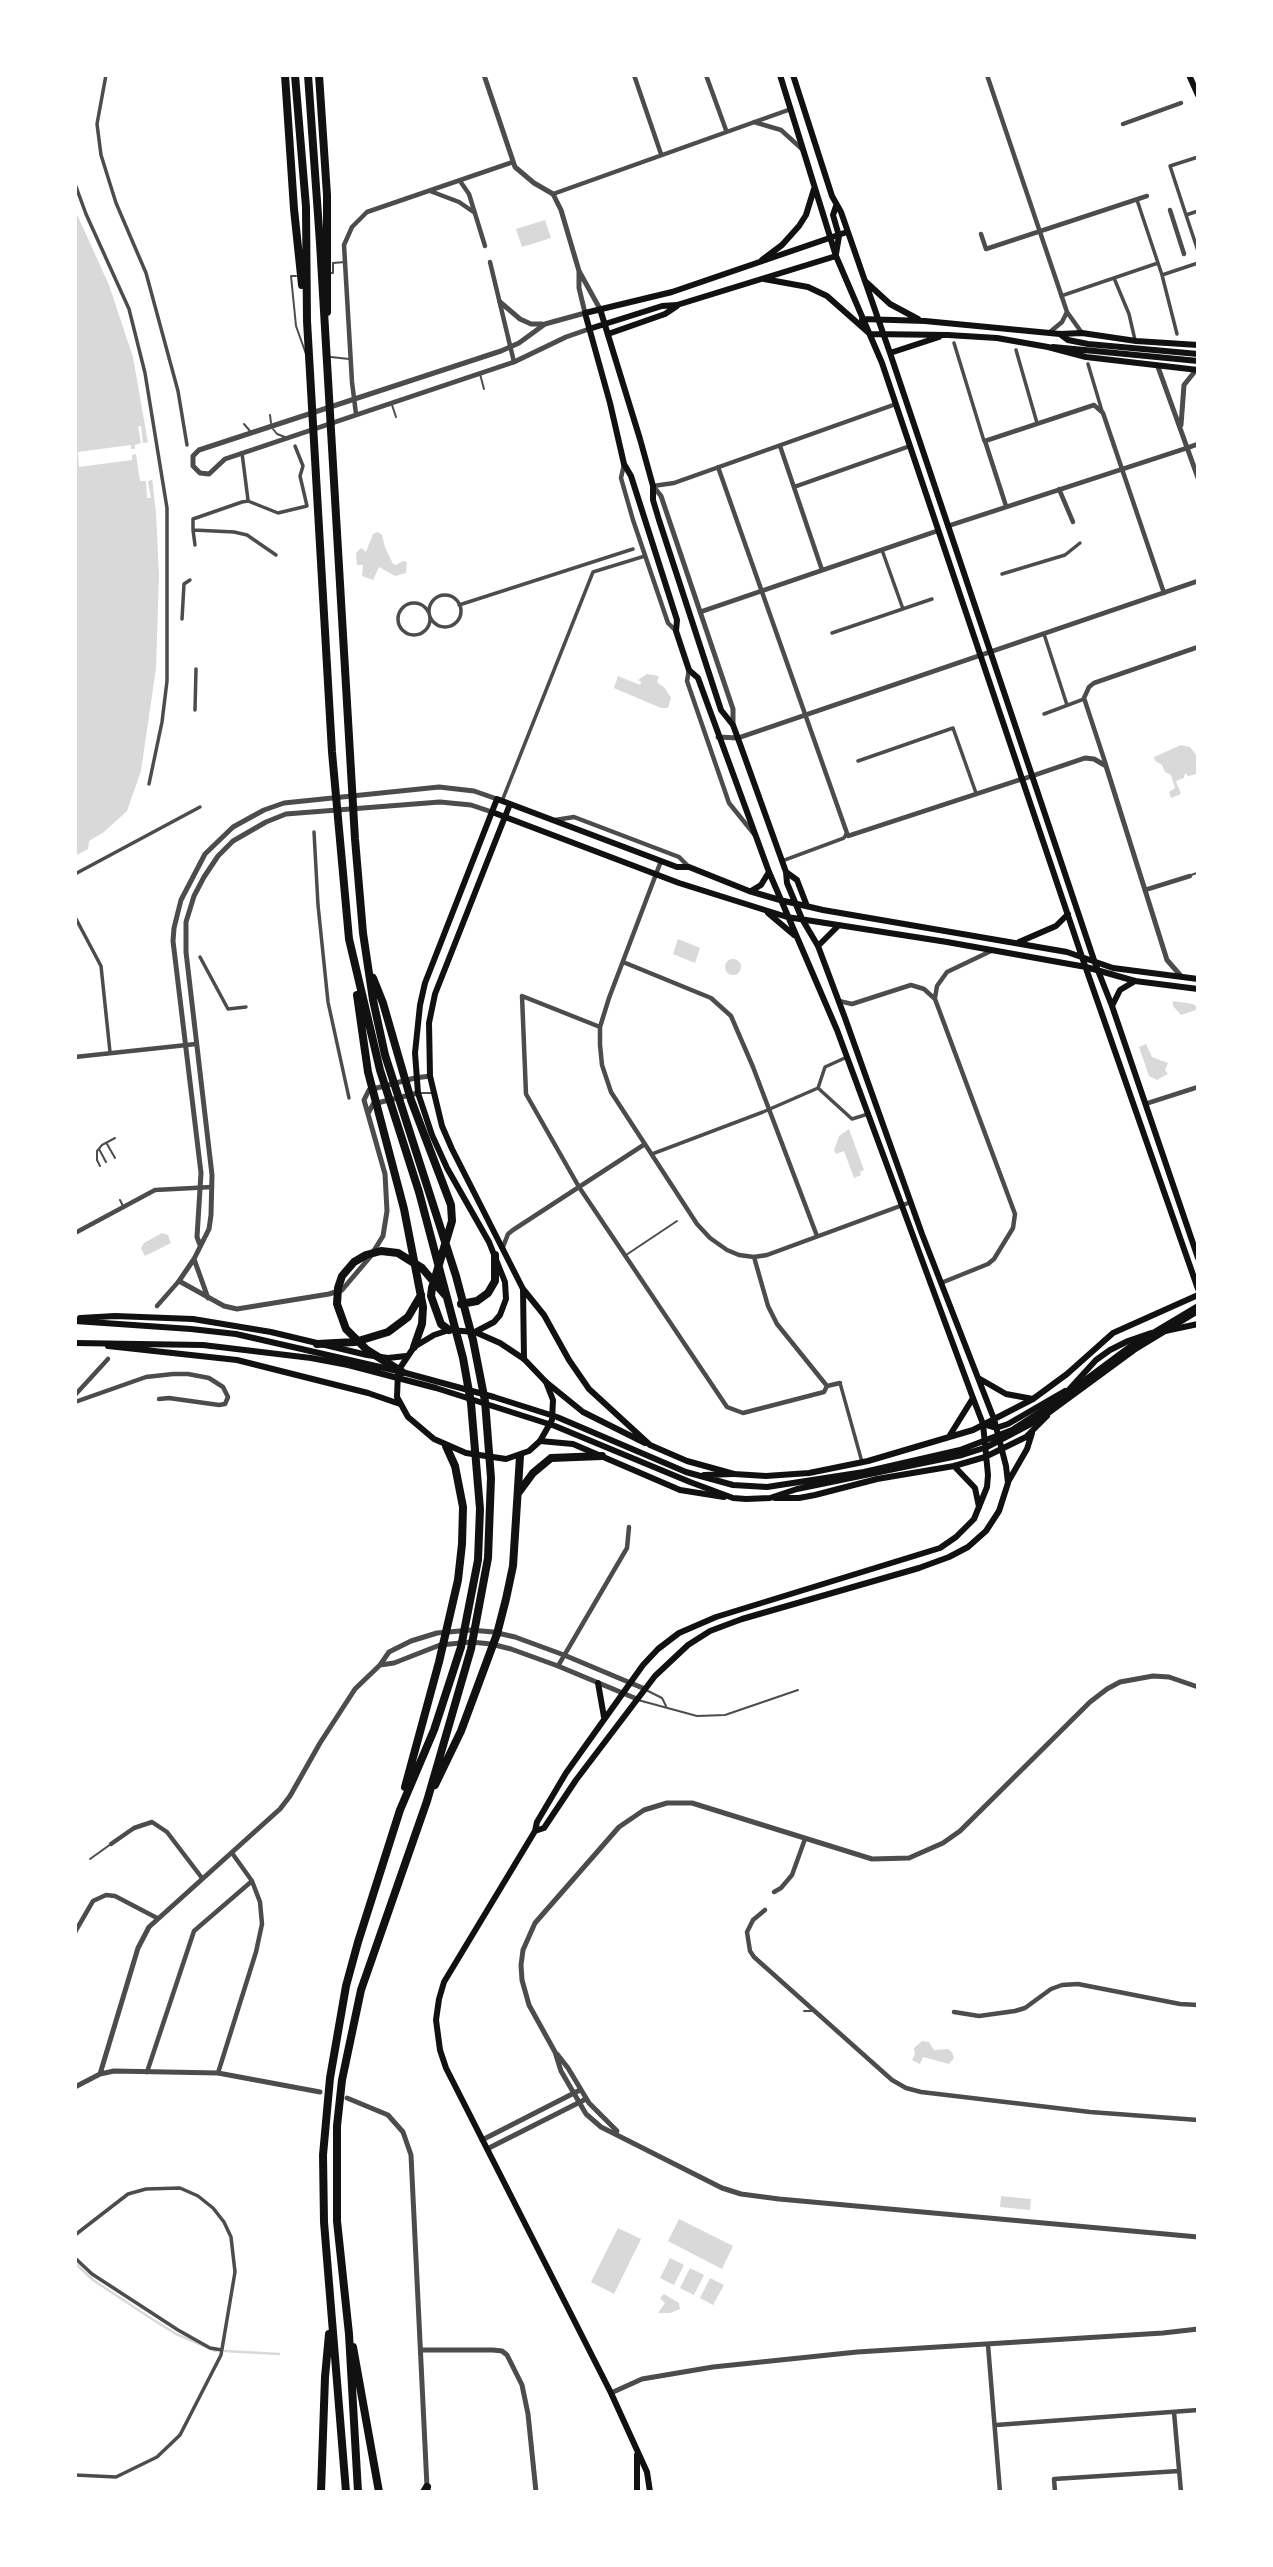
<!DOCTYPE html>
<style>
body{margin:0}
#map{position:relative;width:1273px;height:2567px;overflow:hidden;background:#fff;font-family:"Sofia Sans Condensed",sans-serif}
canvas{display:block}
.frame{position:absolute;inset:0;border:77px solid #fff;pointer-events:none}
</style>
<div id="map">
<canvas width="1273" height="2567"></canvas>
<div class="frame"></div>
</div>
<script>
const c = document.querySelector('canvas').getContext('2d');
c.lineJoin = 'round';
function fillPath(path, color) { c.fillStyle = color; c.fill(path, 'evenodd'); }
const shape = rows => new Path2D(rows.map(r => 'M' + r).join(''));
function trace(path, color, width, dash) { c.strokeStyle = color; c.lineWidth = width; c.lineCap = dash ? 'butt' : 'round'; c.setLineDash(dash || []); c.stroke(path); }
fillPath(shape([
 [75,210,109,285,133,357,148,443,156,513,159,575,156,668,141,771,127,811,104,832,89,841,88,849,75,856],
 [545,220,551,238,522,247,516,229],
 [378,532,382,535,385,547,393,564,396,565,403,561,407,562,406,573,395,576,379,567,373,580,362,576,363,565,357,565,356,553,361,548,366,552,373,534],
 [647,674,659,676,657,682,665,688,671,698,668,708,661,708,614,688,618,676,640,685,641,682,638,680],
 [1181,745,1190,747,1198,757,1198,778,1196,774,1188,776,1185,773,1184,778,1176,781,1181,794,1171,798,1169,792,1175,788,1171,775,1165,772,1162,765,1155,761,1154,757],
 [678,939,700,948,695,963,673,954],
 '725 967a8 8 0 1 1 16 0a8 8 0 1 1-16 0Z',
 [1173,1001,1193,1004,1196,1006,1196,1010,1181,1015,1173,1006],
 [1146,1044,1152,1057,1168,1063,1165,1070,1168,1074,1157,1080,1149,1076,1139,1047],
 [849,1129,864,1170,860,1172,861,1175,854,1178,844,1151,836,1154,834,1150,839,1136],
 [162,1233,168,1235,171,1243,145,1256,141,1248,144,1243],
 [922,2041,929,2042,934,2050,948,2049,952,2052,954,2058,949,2064,923,2057,920,2064,912,2060,915,2054,914,2048],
 [1001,2196,1031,2199,1030,2210,1000,2207],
 [679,2219,733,2246,722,2269,668,2241],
 [618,2228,641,2239,614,2294,591,2282],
 [670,2258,684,2265,674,2285,660,2278],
 [690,2268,704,2275,694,2295,680,2288],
 [710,2278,724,2285,713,2305,700,2298],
 [664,2294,679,2303,680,2309,670,2313,658,2313,665,2303,660,2298]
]), '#d9d9d9');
fillPath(shape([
 [138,426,141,426,143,443,151,442,155,479,148,481,151,498,147,498,146,481,140,481,136,454,132,455,132,460,79,467,78,452,131,445,131,449,135,449,135,445,141,443]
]), '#fff');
trace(shape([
 [75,2263,93,2280,152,2319,176,2334,216,2351],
 [225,2351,279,2354]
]), '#d9d9d9', 2.5);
trace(shape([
 [330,273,333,273,333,263,345,262],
 [296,276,291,276,296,326,306,354],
 [331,357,349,359],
 [480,374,484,389],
 [392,405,396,417],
 [270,415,271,423],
 [244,424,250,431],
 [273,429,277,434,285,437],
 [1191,875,1197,873],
 [420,1093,432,1093],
 [107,1144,115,1158],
 [99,1149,106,1162],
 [100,1166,97,1160,97,1151,102,1145,115,1138],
 [120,1200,123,1206],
 [626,1255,677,1221],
 [646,1690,662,1698,666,1706],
 [638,1700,697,1716,725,1715,798,1690],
 [90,1859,111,1844],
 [804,2011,813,2011]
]), '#4c4c4c', 2);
trace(shape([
 [106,75,97,124,101,155,116,203,146,273,178,391,187,445],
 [75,184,86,214,129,309,145,373,167,508,167,681,162,722,149,784],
 [1137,200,1162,275,1177,334],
 [1198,211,1186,215,1198,251],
 [1186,215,1170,166,1198,157],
 [1162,275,1198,263],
 [1114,278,1129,314,1135,340],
 [1061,296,1158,263],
 [954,343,984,441],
 [1016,350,1037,423],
 [1088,364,1102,411],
 [242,453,248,500],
 [193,530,193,519,242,502,248,501,278,513,307,506,300,476,303,466,295,446],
 [195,545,193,530,234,532,247,535,276,555],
 [882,550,903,609],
 [1002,574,1065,555,1080,543],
 '429 611a16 16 0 1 1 32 0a16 16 0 1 1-32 0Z',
 '398 619a16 16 0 1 1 32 0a16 16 0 1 1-32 0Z',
 [459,605,633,549],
 [182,619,184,584,190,580],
 [832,633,932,599],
 [1044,634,1067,705],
 [195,710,196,669],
 [1044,714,1084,699],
 [858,761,953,728,976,793],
 [502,801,593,572,645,556],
 [314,832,318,905,328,1002,349,1098],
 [782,861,844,838,846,834],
 [75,874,200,807],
 [75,917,101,966,110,1052],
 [200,957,228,1009,246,1007],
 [818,1088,852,1119,868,1114],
 [652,1154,763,1112,818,1088,825,1067,847,1057],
 [840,1383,862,1462],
 [75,2235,128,2194,146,2189,180,2188,198,2196,213,2208,224,2222,231,2237,235,2272,221,2355,180,2435,157,2457,116,2477,75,2475],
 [75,2258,92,2274,178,2330,210,2348,222,2350]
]), '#4c4c4c', 3.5);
trace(shape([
 [634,75,661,154],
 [706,75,726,130],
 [987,75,1067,312,1082,333],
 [754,122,781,130,803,150],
 [1123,124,1181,103],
 [460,181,469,194,485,246],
 [430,191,459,202,475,213],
 [553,194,791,109],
 [1170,210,1184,254],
 [981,234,986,249,1147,196],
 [490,262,514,362],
 [1050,332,1062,322,1067,312],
 [356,414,352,382,344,245,352,227,367,212,513,162],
 [780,446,822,570],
 [624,464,621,478,633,520,668,623,676,631],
 [718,467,848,836,1022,779],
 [653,486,674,483,896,404],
 [794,487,910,446],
 [1059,489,1073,522],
 [1006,506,985,441,1094,405,1103,413,1164,593],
 [948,526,1187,448],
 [700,612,937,531],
 [689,670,687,681,729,803,754,834],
 [1106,765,1084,698,1089,687,1094,683,1198,647],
 [555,820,574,817,679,857,689,867],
 [661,861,609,998,600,1027,600,1045,602,1065,611,1092,697,1224,710,1238,727,1250,739,1255,754,1257,767,1255,911,1202],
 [1145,890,1190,876],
 [623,962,711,998,731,1016,753,1067,817,1236],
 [935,998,937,986,947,972,991,951],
 [839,1001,852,1004,911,985,924,989,935,999,1015,1214,1013,1228,994,1259,988,1264,941,1283],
 [600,1027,522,996,526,1094,579,1187,727,1407,743,1413,824,1392,827,1386],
 [75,1057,196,1044],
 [1145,1104,1198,1087],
 [75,1233,155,1190,212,1187],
 [503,1247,508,1234,513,1230,645,1144],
 [754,1257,768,1306,777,1324,827,1386,840,1383],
 [157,1306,179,1281],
 [75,1395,108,1359],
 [75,1402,146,1377,173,1374,188,1374,209,1378,223,1387,228,1397,225,1404,219,1405,169,1398,159,1399],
 [558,1666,627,1548,629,1527],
 [111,1844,134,1828,152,1822,167,1832,202,1878],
 [774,1892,781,1888,792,1875,805,1839],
 [765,1910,753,1920,747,1932,750,1951,754,1957,892,2080,906,2088,921,2092,1090,2112,1198,2120],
 [75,1932,93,1901,106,1895,115,1896,157,1918],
 [954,2012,979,2016,1015,2011,1025,2008,1051,1989,1062,1985,1078,1984,1180,2004,1198,2005],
 [147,2072,194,1931,252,1881],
 [218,2073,256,1952,262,1924,260,1902,252,1881,232,1853],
 [988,2345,1000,2492],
 [1174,2412,1181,2492],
 [996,2425,1198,2410],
 [1055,2492,1054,2479,1179,2471]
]), '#4c4c4c', 4.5);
trace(shape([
 [484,75,515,167,534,183,553,194,561,210,579,271,600,309],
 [579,271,579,288,585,313,545,324,519,343,501,351,199,450,193,456,193,466,200,473,209,474,225,459,514,362,566,337,589,329],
 [500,302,520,319,531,324,542,324],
 [1158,367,1198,478],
 [1181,425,1184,385,1196,370],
 [1187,448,1198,444],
 [653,486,661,496,733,709,733,725],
 [718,737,738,738,1198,581],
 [1023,779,1085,758,1094,759,1106,766,1167,960,1181,976],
 [430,1076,415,1078,369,1090,364,1100,385,1174,387,1211,383,1236,370,1257,342,1290,329,1294,237,1309,224,1306,179,1281,194,1259,209,1229,211,1215,212,1175,186,952,186,922,194,896,204,877,218,856,233,841,266,822,286,814,440,802,471,805,492,812],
 [369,1112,373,1104,418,1093],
 [200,1245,197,1237,201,1173,173,941,174,928,181,900,205,854,233,827,264,810,284,803,439,787,474,791,497,799],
 [194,1259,208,1298],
 [380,1665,394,1663,440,1645,471,1642,491,1644,511,1649,558,1666,637,1699],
 [1198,1687,1169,1677,1153,1676,1120,1682,1107,1689,1090,1702,960,1831,943,1843,909,1858,872,1859,692,1803,667,1803,644,1810,619,1827,535,1923,523,1950,521,1965,522,1980,529,2005,555,2052,561,2071,586,2114,601,2127,722,2188,741,2194,779,2199,1198,2237],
 [557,2054,568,2068,589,2103,617,2131],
 [100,2074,138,1948,149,1927,280,1809,290,1796,320,1743,355,1689,380,1665,389,1652,411,1641,437,1633,471,1630,493,1632,515,1637,564,1655,645,1689],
 [75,2087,100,2074,114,2071,218,2073,320,2092],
 [347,2098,388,2115,403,2132,411,2155,427,2487,429,2492],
 [482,2140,580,2090],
 [487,2149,586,2099],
 [421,2350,493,2350,502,2351,507,2355,522,2385,528,2414,536,2492],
 [611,2393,642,2379,713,2367,857,2352,1163,2333,1198,2329]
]), '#4c4c4c', 5);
trace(shape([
 [780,75,836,256,882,363,1082,957,1198,1289],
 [793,75,832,196,841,212,890,353,1095,963,1112,1006,1198,1258],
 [836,206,833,215,839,236,836,254],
 [762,260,782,245,799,226,806,215,814,189],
 [764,279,808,287,827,296,870,334,948,335,997,338,1048,347,1086,357,1198,370],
 [865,281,890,304,918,319],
 [862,319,925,321,1060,334,1082,333,1136,341,1198,345],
 [589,329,662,306,677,305,836,256],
 [608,334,665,314,677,306],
 [1060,334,1068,340,1088,344,1198,354],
 [1053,347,1198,361],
 [890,353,939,337],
 [510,804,435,994,429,1023,430,1076,442,1126,452,1149,523,1289,544,1315,569,1360,589,1389,650,1445,687,1461,734,1474,766,1476,809,1473,868,1461,973,1430,1033,1399,1067,1374,1113,1333,1198,1295],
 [492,812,679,883,787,917,947,942,1086,967,1135,981,1198,989],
 [786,872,797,880,807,906],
 [751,891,761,885,769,872],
 [768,913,794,935],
 [1019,942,1056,926,1068,914],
 [818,946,838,926],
 [1112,1006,1120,990,1135,981],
 [523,1289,524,1359],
 [1165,1331,1198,1324],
 [475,1332,494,1322,500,1315,506,1299,505,1282,489,1242,447,1168,432,1135,418,1093,415,1053,420,1005,425,983,497,799,677,867,689,867,749,891,780,900,823,910,1067,952,1113,968,1198,979],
 [980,1379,1006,1394,1033,1399],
 [546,1382,583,1412,645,1443],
 [1065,1394,1096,1360,1110,1350,1128,1341,1151,1333],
 [983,1424,996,1428,1008,1424,1065,1391],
 [950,1435,973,1398],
 [540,1441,573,1444,680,1490,724,1497],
 [954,1466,975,1488,979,1507],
 [1008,1482,1027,1449,1032,1433],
 [775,1498,799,1498,815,1495,877,1479,954,1466,985,1457,1026,1437,1047,1416],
 [598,1683,604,1717],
 [535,1831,544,1828,576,1780,655,1676,688,1645,710,1631,742,1619,919,1568,949,1557,968,1547,986,1531,999,1511,1008,1483,1006,1466,994,1419,922,1234,845,1018,818,946,802,919,787,883,786,872,740,744,733,725,721,710,659,520,653,500,653,486,640,439,600,309],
 [637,2455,637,2492],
 [650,2492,647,2472,611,2393,446,2068,440,2050,436,2020,439,1999,444,1982,535,1831,537,1822,566,1773,643,1665,658,1649,679,1633,716,1617,940,1548,956,1537,974,1519,987,1487,988,1475,983,1424,973,1398,837,1030,769,872,698,678,689,670,676,631,677,620,631,476,624,464,610,403,585,313,672,292,847,232]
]), '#111', 6);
trace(shape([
 [1189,75,1198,95],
 [80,1318,115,1316,193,1319,271,1332,367,1355,388,1358,406,1356],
 [75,1321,191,1329,236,1334,402,1372,494,1397,557,1417,686,1472,733,1485,767,1487,864,1472,960,1450,1012,1430,1057,1401,1131,1346,1198,1306],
 [449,1330,475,1332,500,1343,524,1359,546,1382,553,1400,552,1420,540,1441,529,1451,506,1459,466,1453,434,1439,408,1417,397,1397,398,1371,414,1347,434,1335,449,1330],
 [75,1343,203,1345,311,1358,348,1365,436,1388,555,1426,690,1482,733,1498,746,1499,770,1498,797,1489,962,1455,987,1447,1040,1419,1134,1350,1198,1311],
 [108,1346,237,1360,368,1393,400,1404],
 [704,1475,734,1474]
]), '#111', 6);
trace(shape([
 [285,75,294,209,302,285],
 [295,75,306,207,307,321,332,752,349,939,380,1070,419,1192,463,1358,471,1403,480,1509,478,1560,461,1647,434,1730,400,1810,358,1942,346,1986,330,2078,323,2155,324,2222,346,2492],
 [308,75,320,243,355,839,363,933,373,1000,385,1055,456,1276,473,1340,485,1401,491,1478,488,1558,471,1649,427,1801,361,1990,342,2080,337,2126,337,2221,349,2334,358,2492],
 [319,75,327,195,327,312],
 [373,978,383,1003,411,1100,451,1205,452,1221,432,1288,431,1296,441,1324,449,1330],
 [357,995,368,1072,404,1209,423,1307,422,1324,414,1347],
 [461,1304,477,1301,488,1293,495,1281,495,1255],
 [317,1344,355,1342,388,1332,408,1317,421,1295],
 [402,1372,367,1350,346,1329,337,1304,338,1288,342,1276,354,1262,366,1255,381,1251,398,1253,422,1268,445,1295],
 [519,1492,533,1473,551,1458,602,1456],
 [435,1785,461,1731,497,1634,506,1599,513,1566,520,1456],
 [405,1787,439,1662,458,1580,462,1544,463,1507,455,1466,446,1446],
 [353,2347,379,2492],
 [321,2492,325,2377,329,2334],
 [424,2492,427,2487]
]), '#111', 8);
</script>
